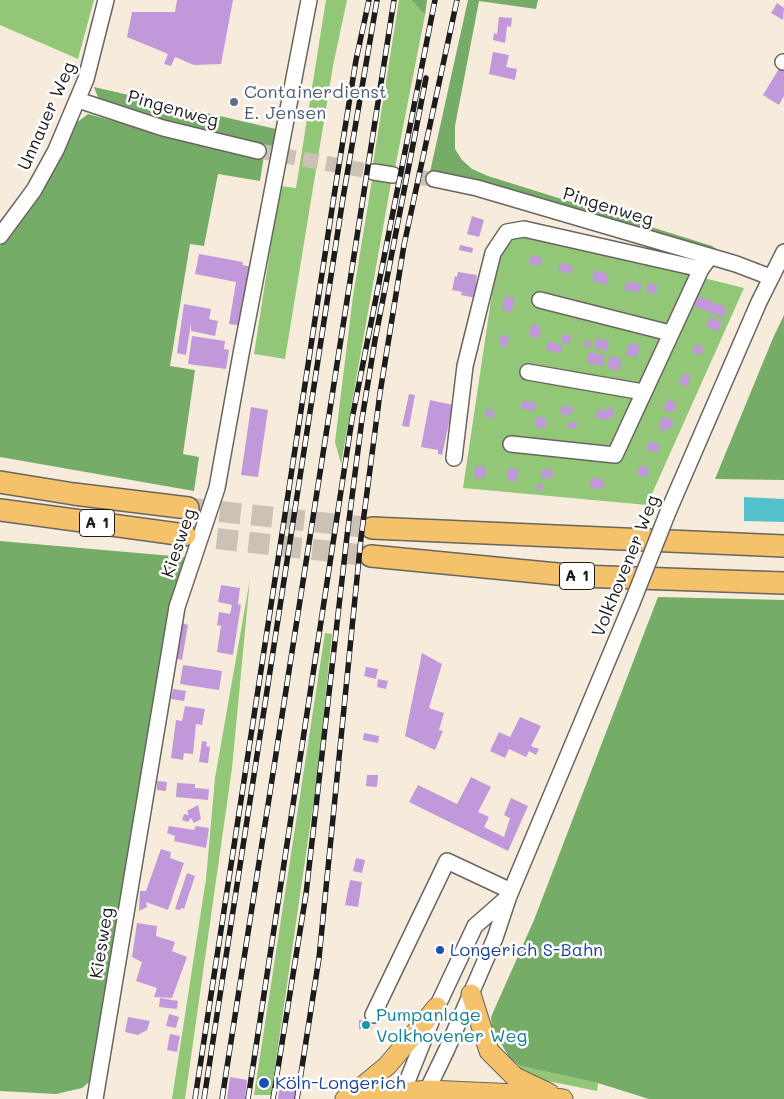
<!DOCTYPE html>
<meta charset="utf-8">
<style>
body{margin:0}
canvas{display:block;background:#f7ecdb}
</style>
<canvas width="784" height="1099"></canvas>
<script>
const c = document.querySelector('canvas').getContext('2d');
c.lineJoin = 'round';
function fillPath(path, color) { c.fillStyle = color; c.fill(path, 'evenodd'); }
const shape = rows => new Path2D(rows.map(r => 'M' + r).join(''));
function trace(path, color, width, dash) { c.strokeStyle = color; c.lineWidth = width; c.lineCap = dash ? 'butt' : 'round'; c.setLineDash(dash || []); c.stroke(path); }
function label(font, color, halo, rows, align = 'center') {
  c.font = font + ' Mali,sans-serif'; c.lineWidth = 5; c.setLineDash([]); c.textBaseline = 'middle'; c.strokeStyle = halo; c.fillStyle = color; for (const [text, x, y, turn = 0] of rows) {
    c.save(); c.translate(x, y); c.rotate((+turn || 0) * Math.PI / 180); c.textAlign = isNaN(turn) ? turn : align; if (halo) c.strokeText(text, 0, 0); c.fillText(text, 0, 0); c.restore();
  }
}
fillPath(shape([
 [0,0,94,0,78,59,0,25],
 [326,0,347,0,333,66,285,359,254,354,280,186,296,188],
 [399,0,411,0,425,15,395,168,373,164],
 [372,180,391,183,341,464,335,442,353,296],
 [523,233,744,288,647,505,463,488,498,253,509,238],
 [250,579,232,768,185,1099,172,1099,206,879,215,778],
 [325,633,332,634,317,778,271,1095,254,1095],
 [520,1066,598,1083,597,1091,538,1079,517,1068]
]), '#92c778');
fillPath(shape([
 [411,0,427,0,425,15],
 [468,0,538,0,536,9,479,1,455,126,455,149,462,160,472,169,488,176,712,246,727,256,476,182,430,172],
 [94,87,276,129,272,149,164,124,99,100],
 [88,114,159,133,264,156,260,181,218,174,204,246,190,244,170,366,195,370,183,454,199,457,194,491,0,457,0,246,20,222,39,193,76,123],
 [784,315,784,480,715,479,773,338],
 [0,541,184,557,95,1077,82,1088,56,1094,0,1091],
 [658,597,784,600,784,1099,649,1099,598,1083,520,1066,509,1057,492,1028,491,1017,534,920]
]), '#75ac68');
fillPath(shape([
 [744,497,784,499,784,522,744,521]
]), '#53c0cb');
fillPath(shape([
 [177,0,233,0,221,64,194,65,175,57,171,66,164,64,168,54,127,37,132,12,175,12],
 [777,3,784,8,783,20,771,13],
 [499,17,512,18,511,27,507,26,505,43,493,40,494,33,497,34],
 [493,52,509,55,506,67,517,69,515,80,489,74],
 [780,67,784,69,784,96,779,105,763,95],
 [472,216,484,220,479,237,467,234],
 [460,245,473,248,472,253,459,250],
 [199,254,243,262,242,265,253,267,244,326,229,324,236,282,195,274],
 [531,255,542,258,540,266,529,264],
 [560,263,573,266,571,274,558,270],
 [595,270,609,275,606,285,592,280],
 [458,272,477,275,476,283,479,284,476,298,461,295,462,292,452,290,455,276,457,277],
 [626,282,642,284,640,292,624,290],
 [648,283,658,286,655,294,646,292],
 [696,295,727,308,723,318,692,305],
 [505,296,515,298,511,312,502,310],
 [184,304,211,309,209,319,218,321,215,336,191,331,191,323,186,355,177,353],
 [710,317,722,322,718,331,706,327],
 [532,324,539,325,538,328,541,329,539,338,529,336],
 [563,334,571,336,570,344,561,342],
 [501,335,509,336,507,347,499,345],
 [192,336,225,341,224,349,229,350,226,369,188,364],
 [596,338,609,341,607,351,594,348],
 [585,340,591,341,589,348,584,347],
 [548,341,562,345,561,353,546,350],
 [629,343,640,346,637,357,626,355],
 [696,344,704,347,700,356,692,352],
 [589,352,605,355,603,366,587,363],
 [610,356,622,359,619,371,607,368],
 [684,373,691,376,687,387,679,383],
 [409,394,415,395,409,427,402,426],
 [668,399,677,404,672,413,663,409],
 [430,400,453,405,442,455,438,454,438,450,421,447],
 [522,401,536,402,535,411,521,409],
 [561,406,573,407,572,415,560,414],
 [251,407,268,410,258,477,241,475],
 [605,408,614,409,613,418,608,417,607,420,596,418,597,409,605,411],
 [486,409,495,411,493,418,485,417],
 [663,416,674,421,671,428,669,427,667,431,658,428],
 [536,417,545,417,545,428,535,427],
 [568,422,577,423,576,429,567,427],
 [649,441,660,445,657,453,646,449],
 [640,465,650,469,646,478,637,474],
 [475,466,486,467,486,478,474,478],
 [509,468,518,469,516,482,507,480],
 [542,469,553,470,552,479,541,478],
 [591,478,604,479,603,489,590,488],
 [538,484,543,484,542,491,538,491],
 [221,585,240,588,238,604,241,605,233,655,217,652,221,626,217,625,219,612,230,614,232,605,218,602],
 [182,623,188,625,182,660,175,658],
 [422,653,442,664,429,708,444,713,439,730,443,731,435,750,405,736],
 [183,665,222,671,219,690,180,684],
 [366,667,378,669,376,679,364,676],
 [378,679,388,681,386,689,377,687],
 [173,689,186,691,184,701,171,699],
 [185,706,205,709,202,725,196,724,193,754,184,753,183,760,171,758,176,720,182,721],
 [520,717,541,726,531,746,539,749,536,755,529,751,526,757,509,749,505,758,490,751,499,732,510,737],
 [364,733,379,736,378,743,363,740],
 [202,741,207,742,206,746,210,747,208,763,199,762],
 [367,775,378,775,377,787,366,786],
 [471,777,491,787,478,812,489,817,484,827,504,837,510,818,504,815,511,798,528,806,508,851,409,802,418,785,457,804],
 [157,781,167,782,166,791,157,790],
 [177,783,195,784,195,788,209,789,208,800,176,797],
 [198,805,201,819,194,823,191,818,188,822,182,820,184,814,189,815,187,811],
 [169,826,194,830,196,826,209,828,206,848,174,841,175,836,167,833],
 [161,849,171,852,170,858,184,863,168,910,146,902,147,907,139,911,140,891,146,891],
 [356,858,365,860,362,873,353,871],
 [187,873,195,876,184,909,181,908,180,910,175,909],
 [350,880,362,882,358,907,345,905],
 [137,923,157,926,156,936,175,942,172,951,187,957,172,998,154,997,157,988,136,981,142,962,132,957],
 [160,998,178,1001,177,1009,159,1007],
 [169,1014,179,1017,176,1028,166,1026],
 [128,1017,150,1021,147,1030,138,1035,125,1032],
 [359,1020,372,1020,372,1029,359,1029],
 [170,1034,180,1036,177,1052,167,1050],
 [230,1077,247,1080,245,1099,227,1099],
 [280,1084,297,1087,295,1099,278,1099]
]), '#c198d9');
trace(shape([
 [258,151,374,172],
 [393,175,434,179]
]), '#cbc2b5', 15, [15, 8]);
trace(shape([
 [188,508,372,528],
 [185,535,371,556]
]), '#cbc2b5', 21, [21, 11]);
const minor = shape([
 [783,62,784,62],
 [78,100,163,128,258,151],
 [374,172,393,175],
 [434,179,477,188,736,264,770,277],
 [0,236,34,190,56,150,86,79,106,0],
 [540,300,670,333],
 [528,372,643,392],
 [511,444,615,455,701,269],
 [454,458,465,366,493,253,507,232,524,229,701,269,710,257],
 [668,512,759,302,784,252],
 [373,1015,447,861,511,891],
 [95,1099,177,607,217,488,241,354,309,0],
 [400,1099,437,1007,475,926,508,897],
 [423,1099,447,1049,495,938,509,896,632,603]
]);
const major = shape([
 [471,994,489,1051,515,1077,549,1093],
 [348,1098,387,1066,437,1007],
 [345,1099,428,1090,517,1094,563,1099]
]);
const highway = shape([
 [0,482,74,494,188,508],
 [0,510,185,535],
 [372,528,784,546],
 [371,556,578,576,784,583]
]);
trace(minor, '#69655f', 18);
trace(major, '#69655f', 21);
trace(highway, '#69655f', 24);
trace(minor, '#fff', 15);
trace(major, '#f3c26a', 19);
trace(highway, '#f3c26a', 21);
const rail = shape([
 [195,1099,334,196,356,60,369,0],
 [204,1099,343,198,377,0],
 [222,1099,394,0],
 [248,1099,352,419,435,0],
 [273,1099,306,894,347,536,362,419,375,340,426,78],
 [297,1099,319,958,361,538,380,393,404,245,457,0]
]);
trace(rail, '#1c1c1c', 5.5);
trace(rail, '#fff', 4, [11]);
const minorBridge = shape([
 [632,603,668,512]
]);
trace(minorBridge, '#69655f', 18, []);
trace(minorBridge, '#fff', 15);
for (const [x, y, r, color] of [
 [234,102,5,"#5c6f8a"],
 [440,950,5,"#1a4fb4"],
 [366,1025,5,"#0f9aa8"],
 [264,1083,6,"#1a4fb4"]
]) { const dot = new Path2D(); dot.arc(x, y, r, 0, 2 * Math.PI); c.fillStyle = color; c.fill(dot); trace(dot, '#fff', 2); }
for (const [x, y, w] of [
 [97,523,35],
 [577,576,35]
]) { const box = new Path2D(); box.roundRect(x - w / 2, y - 13.5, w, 27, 4); c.fillStyle = '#fff'; c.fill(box); trace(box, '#1c1c1c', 1); }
label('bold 16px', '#1c1c1c', null, [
 ["A 1",97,523],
 ["A 1",577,576]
]);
label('18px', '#4e5e75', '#fff', [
 ["Containerdienst",244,92],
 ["E. Jensen",244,113]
], 'left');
label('18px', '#1c1c1c', '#fff', [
 ["Pingenweg",173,109,16],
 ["Unnauer Weg",47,116,-66],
 ["Pingenweg",608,207,17],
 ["Kiesweg",179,543,-71],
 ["Volkhovener Weg",626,566,-68],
 ["Kiesweg",102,943,-81]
]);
label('18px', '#164399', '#fff', [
 ["Longerich S-Bahn",450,950],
 ["Köln-Longerich",275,1083]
], 'left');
label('18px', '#0d838f', '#fff', [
 ["Pumpanlage",376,1015],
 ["Volkhovener Weg",376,1036]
], 'left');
</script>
